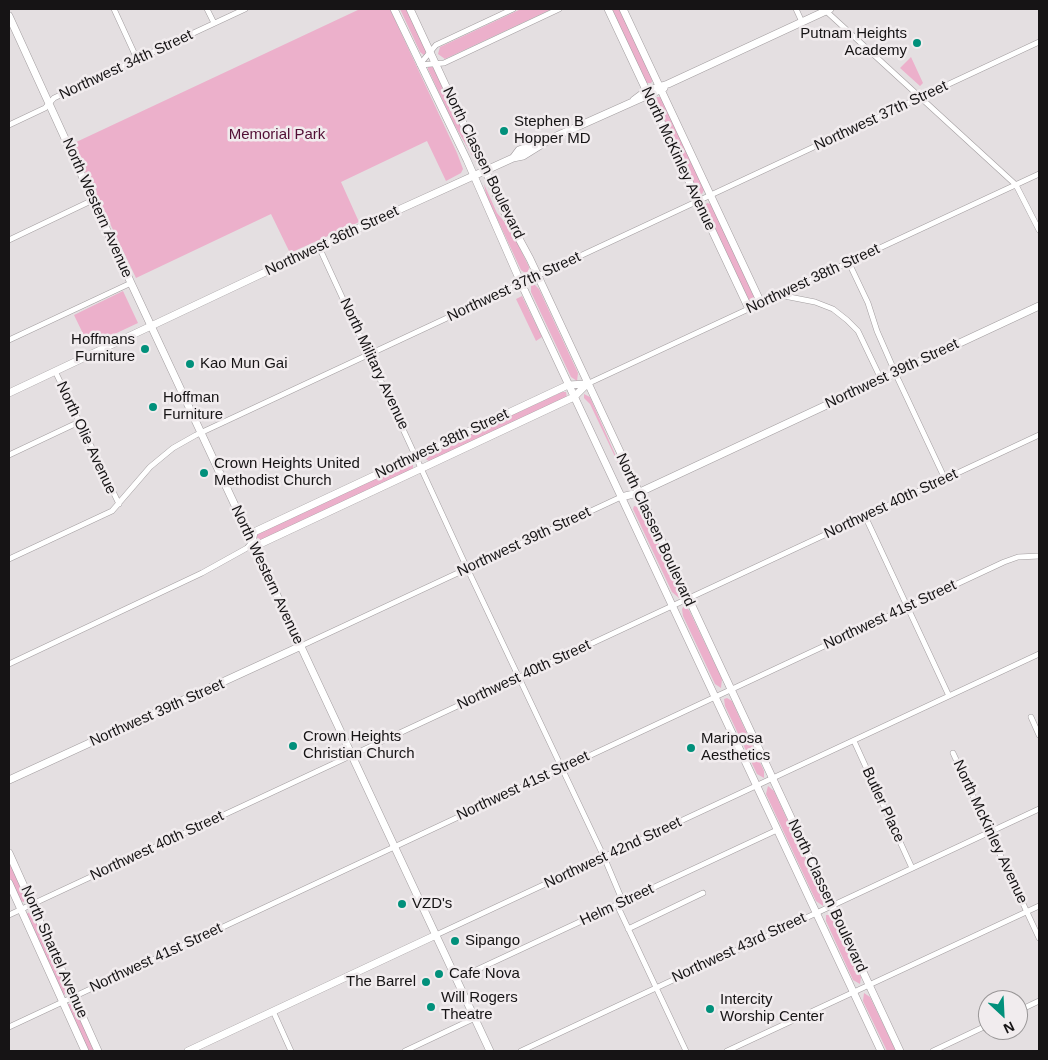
<!DOCTYPE html>
<style>
body{margin:0}
#map{position:relative;width:1048px;height:1060px;overflow:hidden;background:#e4dfe1;font-family:Helvetica,sans-serif}
canvas{display:block}
.frame{position:absolute;inset:0;border:10px solid #161415;pointer-events:none}
.north{position:absolute;left:978px;top:990px;width:50px;height:50px;box-sizing:border-box;background:#f1ecee;border:1px solid #999697;border-radius:50%;rotate:155deg;font-size:14px;font-weight:700;line-height:20px;text-align:center;color:#161415}
.north::after{content:'';display:block;margin:auto;width:18px;height:22px;background:#01907b;clip-path:polygon(50% 0,100% 100%,50% 72%,0 100%)}
</style>
<div id="map">
<canvas width="1048" height="1060"></canvas>
<div class="frame"></div>
<div class="north">N</div>
</div>
<script>
const c = document.querySelector('canvas').getContext('2d');
c.lineJoin = 'round';
function fillPath(path, color) { c.fillStyle = color; c.fill(path, 'evenodd'); }
const shape = rows => new Path2D(rows.map(r => 'M' + r).join(''));
function trace(path, color, width, dash) { c.strokeStyle = color; c.lineWidth = width; c.lineCap = dash ? 'butt' : 'round'; c.setLineDash(dash || []); c.stroke(path); }
function label(font, color, halo, rows, align = 'center') {
  c.font = font + ' Helvetica,sans-serif'; c.lineWidth = 5; c.setLineDash([]); c.textBaseline = 'middle'; c.strokeStyle = halo; c.fillStyle = color; for (const [text, x, y, turn = 0] of rows) {
    c.save(); c.translate(x, y); c.rotate((+turn || 0) * Math.PI / 180); c.textAlign = isNaN(turn) ? turn : align; if (halo) c.strokeText(text, 0, 0); c.fillText(text, 0, 0); c.restore();
  }
}
fillPath(shape([
 [360,9,390,9,457,153,463,169,461,173,446,181,427,141,341,182,359,222,290,253,271,214,136,278,72,144],
 [400,9,406,9,426,50,425,56,420,52],
 [521,9,552,9,445,59,438,54,440,47],
 [611,9,620,9,653,80,651,83,646,83],
 [911,57,923,83,920,86,900,68],
 [432,65,477,160,476,162,452,121,428,69,428,67],
 [657,97,661,97,704,190,702,194,698,192,654,101],
 [484,184,497,213,511,230,529,267,528,275,521,270,486,195],
 [707,203,711,204,755,297,754,301,749,302,704,207],
 [534,284,539,289,578,373,577,381,571,377,531,292,531,285],
 [123,291,138,323,89,346,74,315],
 [522,296,542,337,536,341,516,299],
 [562,392,566,392,567,398,430,462,426,459,428,454],
 [584,394,590,397,628,484,590,404,584,398],
 [409,463,413,465,413,470,261,541,256,539,258,533],
 [634,506,638,507,655,537,680,591,679,598,672,592,633,509],
 [684,606,689,610,722,679,721,688,715,684,683,616,682,609],
 [727,698,732,701,764,771,764,778,757,774,725,706,724,699],
 [768,786,774,791,823,897,823,906,816,901,766,794],
 [9,860,26,899,24,902,20,901,9,876],
 [32,911,69,993,63,995,26,914],
 [826,915,830,915,834,920,861,977,860,984,853,980,826,921],
 [864,993,870,997,896,1051,887,1051,863,1001],
 [73,1002,95,1051,88,1051,67,1005]
]), '#ecb0cb');
const street = shape([
 [114,9,137,59],
 [207,9,214,23],
 [796,9,802,22],
 [826,11,1016,185,1039,230],
 [420,64,436,45,513,9],
 [420,65,444,63,559,9],
 [9,125,45,108,54,98,245,9],
 [9,240,93,200],
 [319,247,467,568,604,857,623,902,619,909,686,1051],
 [849,263,868,303,877,331,898,379,945,479],
 [779,295,815,302,833,309,847,320,858,331,881,379],
 [9,340,131,283],
 [55,371,119,504],
 [587,384,1039,174],
 [9,455,79,422],
 [865,516,949,696],
 [9,559,112,511,150,467,173,448,196,435,1039,42],
 [301,646,621,497],
 [9,664,202,573,247,548,252,542],
 [1031,717,1039,735],
 [854,741,912,868],
 [953,753,1039,938],
 [9,915,1039,435],
 [628,929,703,893],
 [436,935,1039,654],
 [457,979,777,830],
 [273,1011,291,1051],
 [1018,1011,1039,1001],
 [9,1027,1004,562,1018,557,1039,556],
 [405,1051,475,1018],
 [521,1051,1039,809],
 [727,1051,1039,906],
 [933,1051,988,1025]
]);
const secondary = shape([
 [394,9,467,160,521,283,881,1051],
 [410,9,503,209,530,259,900,1051],
 [608,9,749,309],
 [623,9,761,303],
 [9,16,131,283,490,1051],
 [634,100,646,91,668,84,830,9],
 [513,158,519,150,552,138,664,88],
 [587,384,574,397,260,544,252,542,254,532,568,385,587,384],
 [9,393,363,226,513,158,523,156,552,138],
 [621,497,638,493,1039,306],
 [9,780,301,646],
 [9,853,98,1051],
 [9,883,85,1051],
 [188,1051,436,935]
]);
trace(street, '#a29d9f', 6);
trace(secondary, '#a29d9f', 8);
trace(street, '#fff', 5);
trace(secondary, '#fff', 7);
for (const [x, y, r, color] of [
 [917,43,5,"#01907b"],
 [504,131,5,"#01907b"],
 [145,349,5,"#01907b"],
 [190,364,5,"#01907b"],
 [153,407,5,"#01907b"],
 [204,473,5,"#01907b"],
 [293,746,5,"#01907b"],
 [691,748,5,"#01907b"],
 [402,904,5,"#01907b"],
 [455,941,5,"#01907b"],
 [439,974,5,"#01907b"],
 [426,982,5,"#01907b"],
 [431,1007,5,"#01907b"],
 [710,1009,5,"#01907b"]
]) { const dot = new Path2D(); dot.arc(x, y, r, 0, 2 * Math.PI); c.fillStyle = color; c.fill(dot); trace(dot, '#f1ecee', 2); }
label('15px', '#161415', '#f1ecee', [
 ["Putnam Heights",907,34,"right"],
 ["Academy",907,51,"right"],
 ["Stephen B",514,122],
 ["Hopper MD",514,139],
 ["Hoffmans",135,340,"right"],
 ["Furniture",135,357,"right"],
 ["Kao Mun Gai",200,364],
 ["Hoffman",163,398],
 ["Furniture",163,415],
 ["Crown Heights United",214,464],
 ["Methodist Church",214,481],
 ["Crown Heights",303,737],
 ["Christian Church",303,754],
 ["Mariposa",701,739],
 ["Aesthetics",701,756],
 ["VZD's",412,904],
 ["Sipango",465,941],
 ["Cafe Nova",449,974],
 ["The Barrel",416,982,"right"],
 ["Will Rogers",441,998],
 ["Theatre",441,1015],
 ["Intercity",720,1000],
 ["Worship Center",720,1017]
], 'left');
label('15px', '#161415', '#f1ecee', [
 ["Northwest 34th Street",126,65,-25],
 ["Northwest 37th Street",881,116,-25],
 ["North McKinley Avenue",678,159,65],
 ["North Classen Boulevard",483,163,64],
 ["North Western Avenue",97,208,66],
 ["Northwest 36th Street",332,241,-25],
 ["Northwest 38th Street",813,279,-25],
 ["Northwest 37th Street",514,287,-25],
 ["North Military Avenue",374,364,65],
 ["Northwest 39th Street",892,374,-25],
 ["North Olie Avenue",86,438,65],
 ["Northwest 38th Street",442,444,-25],
 ["Northwest 40th Street",891,504,-25],
 ["North Classen Boulevard",655,530,65],
 ["Northwest 39th Street",524,542,-25],
 ["North Western Avenue",267,575,65],
 ["Northwest 41st Street",890,615,-25],
 ["Northwest 40th Street",524,675,-25],
 ["Northwest 39th Street",157,713,-24],
 ["Northwest 41st Street",523,786,-25],
 ["Butler Place",883,805,65],
 ["North McKinley Avenue",990,832,65],
 ["Northwest 40th Street",157,846,-25],
 ["Northwest 42nd Street",613,853,-25],
 ["North Classen Boulevard",827,896,65],
 ["Helm Street",617,905,-25],
 ["Northwest 43rd Street",739,948,-25],
 ["North Shartel Avenue",54,952,66],
 ["Northwest 41st Street",156,958,-25]
]);
label('15px', '#520f35', '#f1ecee', [
 ["Memorial Park",277,135]
]);
</script>
